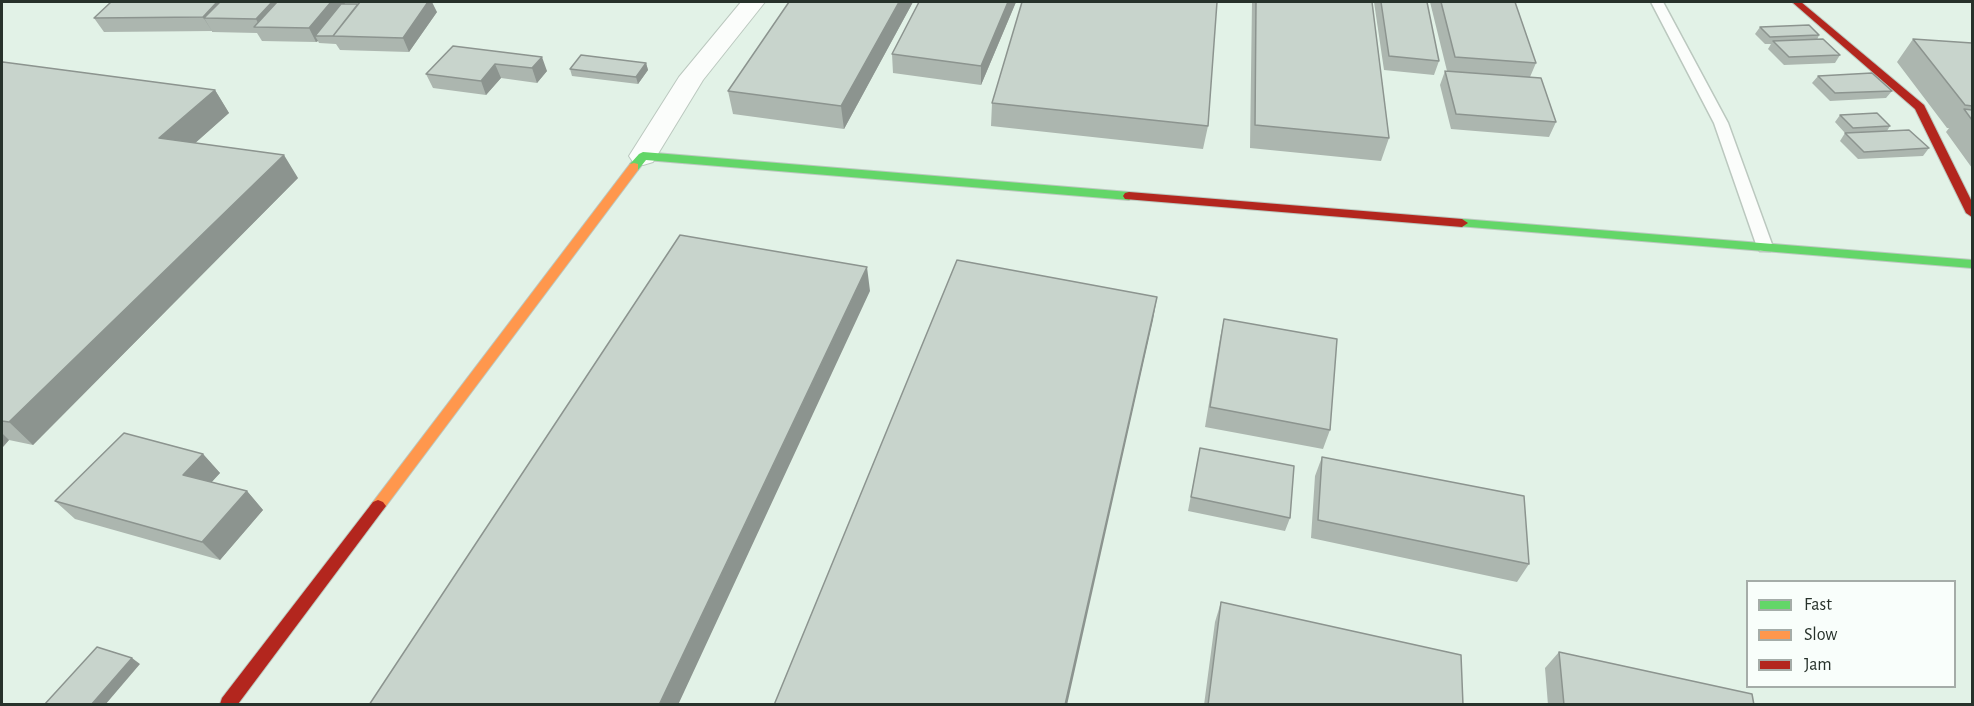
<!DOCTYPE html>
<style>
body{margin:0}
#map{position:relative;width:1974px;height:706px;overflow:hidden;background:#e2f2e7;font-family:"Alegreya Sans",sans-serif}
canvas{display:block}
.frame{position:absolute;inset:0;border:3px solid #27322b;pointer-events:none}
.legend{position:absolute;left:1746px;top:580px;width:210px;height:108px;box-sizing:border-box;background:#f9fefb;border:2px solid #a5aca8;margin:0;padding:8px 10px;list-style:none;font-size:18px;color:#27322b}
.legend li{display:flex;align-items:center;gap:12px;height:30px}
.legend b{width:30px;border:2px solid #a5aca8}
</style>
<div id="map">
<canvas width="1974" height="706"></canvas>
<div class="frame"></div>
<ul class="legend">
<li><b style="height:8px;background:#63d668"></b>Fast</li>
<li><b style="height:8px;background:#ff974d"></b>Slow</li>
<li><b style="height:8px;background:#b3261e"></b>Jam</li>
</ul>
</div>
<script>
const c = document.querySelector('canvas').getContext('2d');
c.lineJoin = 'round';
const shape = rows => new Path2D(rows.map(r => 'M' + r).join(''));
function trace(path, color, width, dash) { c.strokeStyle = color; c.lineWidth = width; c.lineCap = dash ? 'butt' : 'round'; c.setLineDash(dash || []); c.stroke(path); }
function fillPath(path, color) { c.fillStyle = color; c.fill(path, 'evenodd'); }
const lane = shape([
 [1651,2,1663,2,1728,123,1773,247,1770,251,1760,251,1757,247,1714,123,1651,2]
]);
const street = shape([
 [741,2,765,2,703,80,653,162,643,165,633,162,629,156,679,77,741,2]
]);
const fast = shape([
 [643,152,1129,192,1135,196,1129,200,646,160,638,170,630,170,630,164,639,154,643,152],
 [1462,219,1972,260,1972,268,1458,226,1456,223,1458,220,1462,219]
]);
const slow = shape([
 [634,163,638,164,638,170,383,510,378,512,373,510,370,506,373,502,630,164,634,163]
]);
const jam = shape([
 [1792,2,1801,2,1924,105,1972,202,1972,217,1966,213,1915,109,1792,2],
 [1129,192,1462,219,1468,223,1462,227,1125,199,1123,196,1125,193,1129,192],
 [378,500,383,502,386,506,383,510,238,704,220,704,222,698,373,502,378,500]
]);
trace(lane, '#bbc8bf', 3);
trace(street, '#bbc8bf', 2);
trace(fast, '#bbc8bf', 2);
trace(slow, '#bbc8bf', 2);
trace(jam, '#bbc8bf', 2);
fillPath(lane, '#fbfdfb');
fillPath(street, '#fbfdfb');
fillPath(fast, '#63d668');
fillPath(slow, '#ff974d');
fillPath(jam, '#b3261e');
fillPath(shape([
 [913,2,844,129,733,114,728,91],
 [919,2,1016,2,981,85,893,73,892,54],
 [1252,2,1372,2,1389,138,1381,161,1250,148],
 [1374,2,1427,2,1439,61,1434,75,1384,70],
 [1430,2,1515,2,1536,63,1530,77,1556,122,1549,137,1451,129,1440,85,1445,71,1447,71],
 [345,4,437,12,409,52,340,50,336,44,319,43,318,41,316,42,262,41,257,33,212,32,212,31,104,32,94,18],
 [1760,27,1819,35,1817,40,1840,55,1835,63,1784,65,1768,49,1771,44,1765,44,1755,34],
 [1913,39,1972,43,1972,168,1946,132,1949,128,1947,128,1897,62],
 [453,46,547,71,537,83,501,78,486,95,433,88,426,74],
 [2,63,215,90,229,113,195,143,298,178,33,445,9,440,2,448],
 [646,63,648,70,638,84,572,76,570,69],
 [1818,76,1892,91,1886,98,1830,101,1812,83],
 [992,103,1208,126,1203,149,991,126],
 [1840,115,1890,126,1887,131,1929,148,1923,156,1858,159,1840,141,1845,133,1835,122],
 [1224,319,1330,430,1323,449,1205,427,1220,338],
 [1200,448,1290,518,1285,531,1188,511],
 [203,454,220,473,211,482,247,491,263,510,220,560,75,519,55,501],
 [1322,457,1529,564,1517,582,1311,538,1315,476],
 [1221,602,1463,705,1204,705,1215,622],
 [1559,652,1754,705,1548,705,1545,668]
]), '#acb6af');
fillPath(shape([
 [217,2,234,2,204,18,212,31,203,17],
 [272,2,286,2,260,27,256,19],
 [331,2,344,2,346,6,315,36,318,41,316,42,309,28],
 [428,2,432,2,437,12,409,52,403,38],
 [899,2,913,2,844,129,841,106],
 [1008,2,1016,2,981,85,981,66],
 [542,57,547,71,537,83,532,68],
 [646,63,648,70,638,84,636,77],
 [495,64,501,78,486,95,481,81],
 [215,90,229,113,175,161,159,138],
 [284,155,298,178,33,445,9,422],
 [867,267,870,291,678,705,659,705],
 [1157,297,1153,320,1067,705,1065,705],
 [2,433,9,440,2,448],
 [203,454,220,473,201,494,183,475],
 [247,491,263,510,220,560,202,542],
 [132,658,140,664,105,705,91,705]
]), '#8c948f');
const building = shape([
 [111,2,217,2,203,17,94,18,111,2],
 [220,2,272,2,256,19,204,18,220,2],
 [277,2,331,2,309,28,254,27,277,2],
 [360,2,428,2,403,38,333,36,360,2],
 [789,2,899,2,841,106,728,91,789,2],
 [919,2,1008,2,981,66,892,54,919,2],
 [1022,2,1217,2,1208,126,992,103,1022,2],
 [1256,2,1372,2,1389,138,1255,125,1256,2],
 [1381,2,1427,2,1439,61,1389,56,1381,2],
 [1441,2,1515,2,1536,63,1455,57,1441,2],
 [341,4,358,4,333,36,315,36,341,4],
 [1809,25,1819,35,1770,37,1760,27,1809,25],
 [1823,39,1840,55,1789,57,1773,41,1823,39],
 [1913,39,1972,43,1972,106,1965,105,1913,39],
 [453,46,542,57,532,68,495,64,481,81,426,74,453,46],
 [581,55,646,63,636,77,570,69,581,55],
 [3,62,215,90,159,138,284,155,9,422,2,421,2,63,3,62],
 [1445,71,1541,78,1556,122,1456,114,1445,71],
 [1872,73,1892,91,1835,93,1818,76,1872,73],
 [1964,109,1972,110,1972,120,1964,109],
 [1877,113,1890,126,1853,128,1840,115,1877,113],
 [1909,130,1929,148,1864,152,1845,133,1909,130],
 [680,235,867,267,659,705,369,705,680,235],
 [957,260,1157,297,1065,705,774,705,957,260],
 [1224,319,1337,339,1330,430,1210,407,1224,319],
 [124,433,203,454,183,475,247,491,202,542,55,501,124,433],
 [1200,448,1294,466,1290,518,1191,497,1200,448],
 [1322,457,1524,496,1529,564,1318,520,1322,457],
 [1221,602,1461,655,1463,705,1208,705,1221,602],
 [97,647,132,658,91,705,44,705,97,647],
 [1559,652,1752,694,1754,705,1564,705,1559,652]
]);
fillPath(building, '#c8d4cc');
trace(building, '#8c948f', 1.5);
</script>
